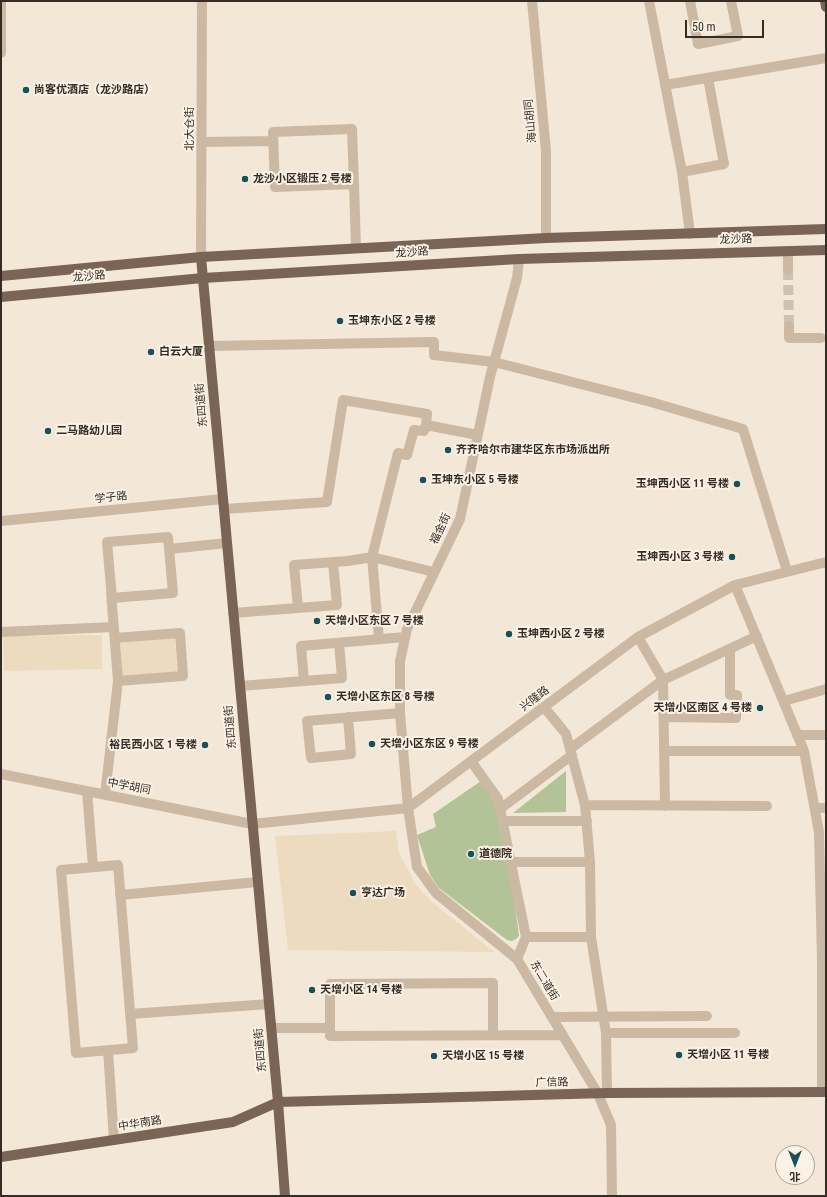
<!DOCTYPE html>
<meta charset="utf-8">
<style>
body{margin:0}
#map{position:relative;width:827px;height:1197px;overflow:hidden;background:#f3e8d8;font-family:"Roboto Condensed","Noto Sans SC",sans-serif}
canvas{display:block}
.frame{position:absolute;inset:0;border:2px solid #362c26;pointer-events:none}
.north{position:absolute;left:775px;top:1145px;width:40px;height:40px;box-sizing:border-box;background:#faf2e5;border:1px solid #aca399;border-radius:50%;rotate:180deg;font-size:11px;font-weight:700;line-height:16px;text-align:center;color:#362c26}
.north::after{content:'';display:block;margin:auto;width:14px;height:18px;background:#19515a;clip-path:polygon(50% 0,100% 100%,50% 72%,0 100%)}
.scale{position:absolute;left:685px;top:20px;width:79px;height:18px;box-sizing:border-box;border:2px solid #362c26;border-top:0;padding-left:5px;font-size:12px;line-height:14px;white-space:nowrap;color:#362c26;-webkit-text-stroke:3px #faf2e5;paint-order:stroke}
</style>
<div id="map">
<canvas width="827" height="1197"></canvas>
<div class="frame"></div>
<div class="north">北</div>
<div class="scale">50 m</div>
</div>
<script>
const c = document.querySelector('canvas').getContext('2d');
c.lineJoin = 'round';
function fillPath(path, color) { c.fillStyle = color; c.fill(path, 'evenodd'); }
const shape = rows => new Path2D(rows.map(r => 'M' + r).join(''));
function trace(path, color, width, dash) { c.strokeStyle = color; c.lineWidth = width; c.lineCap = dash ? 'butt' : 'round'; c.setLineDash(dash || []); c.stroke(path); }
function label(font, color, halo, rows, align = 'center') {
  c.font = font + ' "Roboto Condensed","Noto Sans SC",sans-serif'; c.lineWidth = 4; c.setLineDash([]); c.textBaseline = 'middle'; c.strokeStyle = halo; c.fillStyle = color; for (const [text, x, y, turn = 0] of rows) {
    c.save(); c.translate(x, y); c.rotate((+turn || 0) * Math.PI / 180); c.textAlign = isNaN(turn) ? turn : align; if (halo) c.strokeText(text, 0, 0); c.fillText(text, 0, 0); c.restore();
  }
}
fillPath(shape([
 [566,771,566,812,513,813],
 [481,781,494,802,511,878,519,936,516,939,512,941,507,940,439,888,430,875,417,835,436,827,433,814]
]), '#b1c397');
fillPath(shape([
 [102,635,102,669,4,671,3,636],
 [175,638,177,672,122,676,120,643],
 [396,831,399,853,416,885,432,902,494,952,288,950,275,836]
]), '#ecdbbe');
trace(shape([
 [788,270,789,326]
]), '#cdc2b4', 10, [10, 5]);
trace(shape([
 [532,1,546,151,546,238],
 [649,1,682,172,690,234],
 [690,1,698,44,738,36,731,1],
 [1,53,1,1],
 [665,85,826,58],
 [202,142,273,141],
 [682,172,724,164,708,78],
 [354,184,275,187,273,132,352,129,354,184,356,248],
 [788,251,788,270],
 [201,257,202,1],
 [519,259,517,278,490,377,460,519,407,629,400,661,400,713,408,808,417,867,436,893,517,959,598,1094,611,1125,612,1196],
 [789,326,789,338,821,338],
 [209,346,434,342,434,355,494,362,651,402,743,429,787,571],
 [224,509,327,502,343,400,427,414,426,425],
 [1,521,223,499],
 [168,537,173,593,112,598,107,542,168,537],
 [169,549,227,543],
 [434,572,372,557,398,453,407,455,414,430,424,431,426,425,478,435],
 [735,585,804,751,819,832,822,960,822,1092],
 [298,608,337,605,333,562],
 [233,613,298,608,294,565,348,561,372,557,379,639],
 [1,632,114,627],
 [638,637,663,680,665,806],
 [115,638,180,633,183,676,118,681],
 [339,643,342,678,304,681,301,646,405,637],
 [240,686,304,681],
 [784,701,826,689],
 [544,707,566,734,585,805],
 [348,717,351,754,311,758,307,721,400,713],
 [664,717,736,718,737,695,730,695,730,649],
 [797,735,826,735],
 [570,749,663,680,757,636],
 [664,751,804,751],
 [471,761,498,799,526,937,517,959],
 [1,774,252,824,408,808,638,637,735,585,826,562],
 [87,791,93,867],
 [105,795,118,681,111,592],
 [815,808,826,808],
 [500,809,572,755],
 [503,821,587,821],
 [511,862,590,862],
 [118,865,133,1048,76,1053,61,870,118,865],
 [120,895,257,882],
 [526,937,591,937,590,862,585,805,767,806],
 [591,937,606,1033,607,1093],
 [130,1014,269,1004],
 [552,1017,707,1016],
 [271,1028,330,1028],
 [606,1033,735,1033],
 [493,1035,493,983,330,984,330,1036,563,1035],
 [108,1050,114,1140]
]), '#cbb9a3', 10);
trace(shape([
 [825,1,826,7],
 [201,257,278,1102,285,1196],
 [1,276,201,257,546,238,826,229],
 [1,297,203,278,519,259,826,250],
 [1,1157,233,1122,278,1102,607,1093,826,1092]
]), '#796456', 10);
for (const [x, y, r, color] of [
 [26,90,4,"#19515a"],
 [245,179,4,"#19515a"],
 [340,321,4,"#19515a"],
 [151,352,4,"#19515a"],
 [48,431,4,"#19515a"],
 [448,450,4,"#19515a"],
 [423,480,4,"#19515a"],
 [737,484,4,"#19515a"],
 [732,557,4,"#19515a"],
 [317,621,4,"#19515a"],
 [509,634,4,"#19515a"],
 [328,697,4,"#19515a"],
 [760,708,4,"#19515a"],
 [372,744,4,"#19515a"],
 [205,745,4,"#19515a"],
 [471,854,4,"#19515a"],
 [353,893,4,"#19515a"],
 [312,990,4,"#19515a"],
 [679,1055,4,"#19515a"],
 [434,1056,4,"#19515a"]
]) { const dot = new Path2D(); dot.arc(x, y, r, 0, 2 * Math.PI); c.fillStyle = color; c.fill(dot); trace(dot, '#faf2e5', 1.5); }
label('bold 11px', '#362c26', '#faf2e5', [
 ["尚客优酒店（龙沙路店）",34,90],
 ["龙沙小区锻压 2 号楼",253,179],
 ["玉坤东小区 2 号楼",348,321],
 ["白云大厦",159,352],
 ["二马路幼儿园",56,431],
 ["齐齐哈尔市建华区东市场派出所",456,450],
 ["玉坤东小区 5 号楼",431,480],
 ["玉坤西小区 11 号楼",729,484,"right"],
 ["玉坤西小区 3 号楼",724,557,"right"],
 ["天增小区东区 7 号楼",325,621],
 ["玉坤西小区 2 号楼",517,634],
 ["天增小区东区 8 号楼",336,697],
 ["天增小区南区 4 号楼",752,708,"right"],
 ["天增小区东区 9 号楼",380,744],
 ["裕民西小区 1 号楼",197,745,"right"],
 ["道德院",479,854],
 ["亨达广场",361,893],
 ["天增小区 14 号楼",320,990],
 ["天增小区 11 号楼",687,1055],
 ["天增小区 15 号楼",442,1056]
], 'left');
label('11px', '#362c26', '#faf2e5', [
 ["海山胡同",531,121,-95],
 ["北大仓街",190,129,-90],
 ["龙沙路",736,240,-2],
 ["龙沙路",412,253,-4],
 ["龙沙路",89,277,-5],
 ["东四道街",202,405,-95],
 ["学子路",111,498,-6],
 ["福金街",441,529,-65],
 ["兴隆路",535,699,-37],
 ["东四道街",231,727,-95],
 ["中学胡同",129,787,11],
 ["东二道街",544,981,59],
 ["东四道街",261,1050,-95],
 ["广信路",552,1083,-1],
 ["中华南路",140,1124,-9]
]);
</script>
